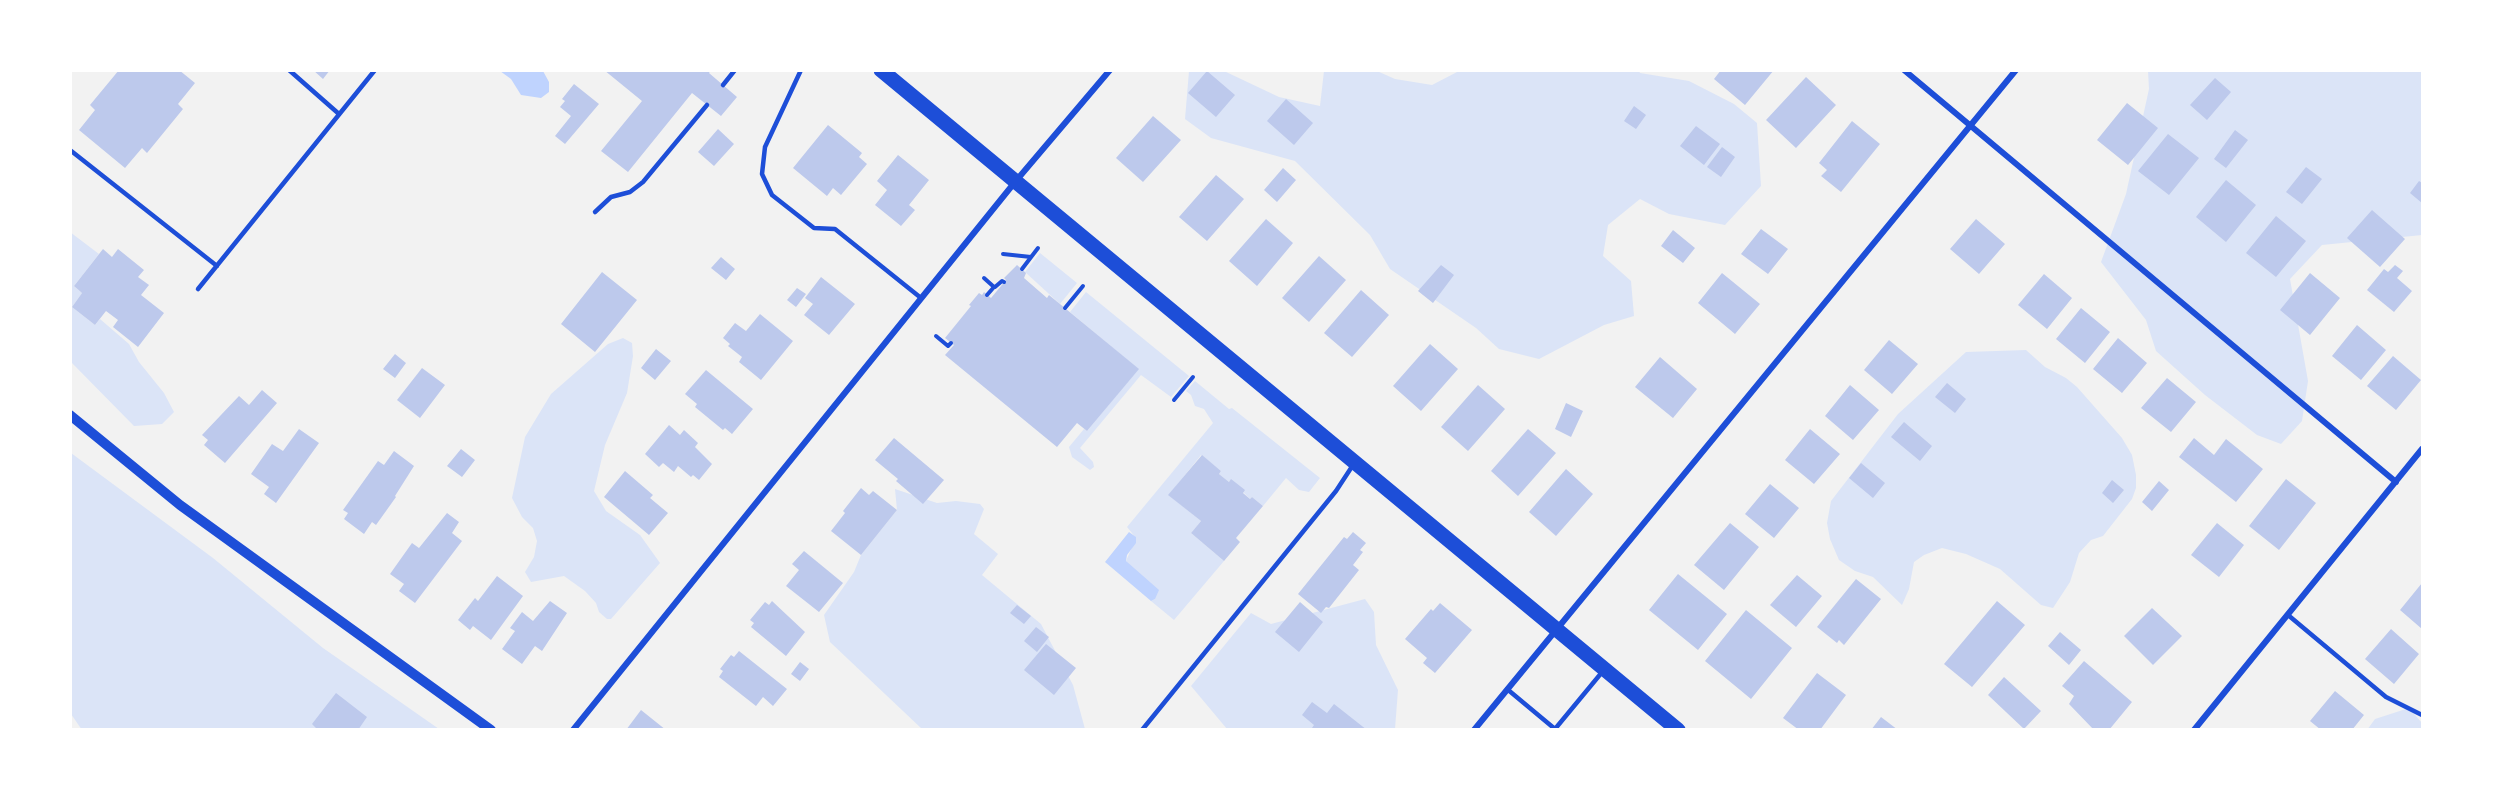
<!DOCTYPE html>
<style>
body{margin:0}
#map{position:relative;width:2493px;height:800px;overflow:hidden;background:#f2f2f2;font-family:"PT Sans",sans-serif}
canvas{display:block}
.frame{position:absolute;inset:0;border:72px solid #fff;pointer-events:none}
</style>
<div id="map">
<canvas width="2493" height="800"></canvas>
<div class="frame"></div>
</div>
<script>
const c = document.querySelector('canvas').getContext('2d');
c.lineJoin = 'round';
function fillPath(path, color) { c.fillStyle = color; c.fill(path, 'evenodd'); }
const shape = rows => new Path2D(rows.map(r => 'M' + r).join(''));
function trace(path, color, width, dash) { c.strokeStyle = color; c.lineWidth = width; c.lineCap = dash ? 'butt' : 'round'; c.setLineDash(dash || []); c.stroke(path); }
fillPath(shape([
 [1189,71,1224,71,1279,97,1320,106,1324,71,1377,71,1395,79,1432,85,1459,71,1639,71,1640,73,1689,81,1734,104,1757,123,1761,186,1725,225,1669,214,1640,199,1608,225,1603,256,1631,281,1634,316,1604,325,1539,359,1499,349,1476,328,1390,269,1370,235,1295,161,1211,138,1185,119],
 [2148,71,2422,71,2422,235,2322,245,2290,279,2308,381,2302,421,2281,444,2257,435,2205,395,2156,351,2146,320,2101,262,2126,194,2149,89],
 [70,232,99,254,74,286,82,293,72,307,95,325,100,319,129,344,139,362,164,393,174,412,162,424,134,426,71,362],
 [1040,253,1077,283,1060,304,1025,272],
 [1086,292,1189,376,1171,397,1141,375,1080,448,1093,462,1094,467,1090,470,1072,457,1069,447,1084,429,1087,431,1138,369,1070,312],
 [623,338,632,343,633,356,627,393,605,445,594,491,606,511,640,535,660,563,611,619,607,619,599,612,596,603,585,591,564,576,531,582,525,572,534,557,537,541,533,528,522,517,512,498,525,437,551,394,608,344],
 [2026,350,2045,367,2066,378,2077,387,2122,438,2132,455,2136,475,2136,488,2132,499,2103,536,2091,540,2079,553,2070,582,2053,608,2041,605,2000,569,1966,554,1942,548,1924,555,1914,562,1909,589,1902,605,1873,577,1855,571,1839,560,1830,539,1827,523,1831,501,1898,414,1966,352],
 [1195,381,1229,409,1232,408,1320,478,1309,492,1299,490,1286,478,1263,506,1252,497,1250,499,1231,480,1229,482,1219,474,1221,471,1201,455,1169,495,1201,521,1191,533,1224,561,1174,620,1151,601,1155,599,1126,561,1136,538,1127,527,1213,423,1204,409,1195,406,1191,395,1186,391],
 [71,453,213,558,323,648,439,729,82,730,71,714],
 [895,489,937,503,956,501,980,504,984,509,974,534,998,554,982,575,1041,624,1073,685,1085,729,922,729,830,642,824,615,854,572,861,555,897,510],
 [1365,599,1374,612,1376,645,1398,690,1395,729,1227,729,1191,686,1251,613,1271,624],
 [2409,708,2422,723,2422,729,2367,730,2375,719]
]), '#dbe4f7');
fillPath(shape([
 [500,71,543,71,549,82,549,92,541,98,521,95,511,79],
 [1129,532,1136,537,1136,543,1127,555,1126,561,1159,590,1155,599,1151,601,1105,562]
]), '#bfd3fe');
fillPath(shape([
 [119,70,179,70,195,83,178,104,183,109,147,153,142,148,125,168,79,130,95,110,90,105],
 [313,70,330,70,323,79],
 [604,70,711,70,709,73,737,97,721,116,692,93,628,172,601,151,642,101],
 [1721,70,1774,70,1745,105,1714,79],
 [1207,71,1235,95,1216,117,1188,93],
 [1806,77,1836,105,1796,148,1766,120],
 [2215,78,2231,92,2207,120,2190,105],
 [574,84,599,104,565,144,555,136,571,116,560,107,565,101,562,99],
 [1286,99,1313,123,1294,145,1267,121],
 [2127,103,2158,128,2128,165,2097,140],
 [1634,106,1646,115,1636,129,1624,121],
 [1153,116,1181,140,1143,182,1116,158],
 [1852,121,1880,144,1841,192,1821,176,1827,170,1819,163],
 [828,125,862,153,859,157,867,164,841,195,833,188,827,196,793,168],
 [1696,126,1720,144,1704,165,1680,146],
 [718,129,734,144,714,166,698,152],
 [2235,130,2248,140,2226,168,2214,159],
 [2168,134,2199,158,2169,195,2138,171],
 [1722,147,1735,157,1721,177,1707,167],
 [898,155,929,180,909,205,915,210,901,226,875,205,887,190,877,181],
 [2306,167,2322,179,2302,204,2286,192],
 [1283,168,1296,180,1277,202,1264,190],
 [1216,175,1244,199,1207,241,1179,217],
 [2226,180,2256,205,2226,242,2196,217],
 [2419,181,2422,183,2422,203,2410,193],
 [2372,210,2405,239,2380,267,2347,238],
 [2276,216,2306,241,2276,277,2246,253],
 [1266,219,1293,243,1257,286,1229,261],
 [1976,219,2005,244,1979,274,1950,249],
 [1761,229,1788,249,1768,274,1741,254],
 [1673,230,1695,248,1683,263,1661,246],
 [103,249,112,257,118,249,144,270,138,277,149,285,141,295,164,313,138,347,113,327,118,320,106,311,95,325,72,307,82,293,74,286],
 [1319,256,1346,280,1309,322,1282,298],
 [721,257,735,269,726,280,711,268],
 [1017,265,1026,273,1024,278,1047,298,1049,295,1139,369,1087,431,1077,423,1057,447,945,355,954,345,945,338,971,306,969,305,979,293,982,295,984,292,991,298,1006,280,1004,278],
 [1441,265,1454,275,1433,303,1418,291],
 [2395,265,2403,271,2397,278,2412,291,2394,312,2367,290,2384,269,2388,272],
 [602,272,637,300,595,352,561,324],
 [1722,273,1760,304,1735,334,1698,303],
 [2310,273,2340,298,2310,335,2280,310],
 [2044,274,2072,298,2047,329,2018,305],
 [821,277,855,304,829,335,804,315,813,304,805,298],
 [797,288,806,294,796,307,787,300],
 [1361,290,1389,315,1352,357,1324,333],
 [2081,308,2110,332,2085,363,2056,339],
 [760,314,793,341,761,380,739,362,742,357,728,346,730,344,723,338,735,323,746,331],
 [2357,325,2386,350,2361,380,2332,356],
 [2118,338,2147,363,2122,393,2093,369],
 [1889,340,1918,364,1892,394,1864,370],
 [1430,344,1458,369,1421,411,1393,386],
 [656,349,671,361,655,380,641,368],
 [395,354,406,363,395,378,383,369],
 [2393,356,2421,380,2396,410,2367,386],
 [1660,357,1697,389,1673,418,1635,387],
 [422,368,445,385,420,418,397,400],
 [706,370,753,409,732,434,725,428,723,430,695,407,697,404,685,394],
 [2167,378,2196,402,2171,432,2141,408],
 [1947,383,1966,399,1955,413,1935,397],
 [1478,385,1505,409,1468,451,1441,427],
 [1850,385,1879,410,1853,440,1825,416],
 [262,390,277,403,225,463,204,445,208,440,202,435,239,396,249,405],
 [1566,403,1583,411,1571,437,1555,429],
 [1904,422,1932,446,1920,461,1891,437],
 [669,425,680,435,684,430,698,443,695,447,712,464,699,480,693,475,691,477,678,466,674,472,663,463,659,467,645,454],
 [299,429,319,443,276,503,264,494,269,487,251,474,272,444,283,451],
 [1528,429,1556,453,1518,496,1491,471],
 [1810,429,1840,454,1814,484,1785,460],
 [894,438,944,480,923,504,896,481,898,479,875,460],
 [2194,438,2214,455,2226,439,2263,469,2236,502,2179,457],
 [461,449,475,460,462,477,447,466],
 [394,451,414,466,395,496,396,497,376,525,372,522,364,534,344,519,348,513,343,510,378,461,384,465],
 [1202,455,1221,471,1219,474,1229,482,1231,479,1245,490,1243,493,1250,499,1252,497,1263,506,1236,538,1240,542,1224,561,1191,533,1201,521,1168,495],
 [1861,463,1885,483,1873,498,1849,478],
 [1566,469,1593,494,1556,536,1529,512],
 [625,471,653,495,650,498,668,513,649,535,604,497],
 [2286,479,2316,503,2279,550,2249,526],
 [2112,480,2124,490,2113,503,2102,493],
 [2159,481,2169,490,2152,511,2142,502],
 [1770,484,1799,508,1774,538,1745,514],
 [861,488,869,495,873,491,897,510,861,555,831,531,845,513,843,511],
 [447,513,459,522,452,533,462,541,415,603,399,591,404,584,390,574,412,543,419,548],
 [1730,523,1759,547,1724,590,1694,565],
 [2217,523,2244,545,2219,577,2191,555],
 [1353,532,1366,543,1360,550,1363,552,1353,565,1359,570,1329,608,1326,607,1321,613,1298,594,1344,537,1347,539],
 [804,551,843,583,819,612,786,586,799,570,792,564],
 [1678,574,1727,614,1698,650,1649,610],
 [1797,575,1822,596,1796,627,1770,605],
 [497,576,523,596,491,640,473,626,470,630,458,620,475,598,478,601],
 [1856,579,1881,599,1844,645,1839,640,1837,643,1817,627],
 [2422,583,2422,629,2400,610],
 [550,601,567,613,542,651,535,646,522,664,502,649,515,631,510,628,522,612,533,621],
 [772,601,805,632,786,656,751,627,754,623,750,620,765,602,769,605],
 [1997,601,2025,625,1972,687,1944,664],
 [1300,602,1323,622,1299,652,1275,632],
 [1440,603,1472,630,1435,673,1423,663,1427,658,1405,639,1431,609,1433,611],
 [1017,605,1031,616,1024,624,1010,613],
 [2152,608,2182,636,2153,665,2124,636],
 [1746,610,1792,648,1751,699,1705,661],
 [1036,627,1049,637,1037,652,1024,641],
 [2391,629,2419,654,2394,684,2365,659],
 [2060,632,2081,650,2069,665,2048,646],
 [1046,644,1076,668,1054,695,1024,670],
 [739,651,787,689,773,706,763,697,756,706,719,677,723,671,720,669,731,655,734,657],
 [2084,661,2132,702,2109,730,2094,730,2069,704,2074,696,2062,686],
 [800,662,809,669,800,681,791,674],
 [1817,673,1846,695,1820,730,1799,730,1783,718],
 [2004,677,2041,711,2024,729,1988,695],
 [2335,691,2364,715,2352,730,2321,730,2310,721],
 [336,693,367,717,358,730,318,730,312,724],
 [1312,702,1327,713,1334,704,1367,730,1314,730,1312,728,1314,725,1302,715],
 [641,710,666,730,626,730],
 [1881,717,1898,730,1871,730]
]), '#bdc9ec');
trace(shape([
 [1003,254,1031,257],
 [1022,269,1038,248],
 [984,278,994,287,987,295],
 [995,287,1002,281,1004,282],
 [1065,308,1083,286],
 [936,336,948,346,951,343],
 [1174,400,1193,377]
]), '#1d4ed8', 4);
trace(shape([
 [289,70,339,114],
 [801,70,765,147,762,174,772,195,814,228,835,229,921,298],
 [723,85,735,70],
 [70,150,217,266],
 [595,212,611,197,630,192,643,182,707,105],
 [198,289,375,70],
 [2288,615,2386,697,2422,715],
 [1507,689,1555,729,1603,671],
 [1142,730,1336,491,1353,465]
]), '#1d4ed8', 4.5);
trace(shape([
 [1904,70,2396,482],
 [573,730,1015,182,1110,70],
 [1474,730,2016,70],
 [2194,730,2422,449]
]), '#1d4ed8', 6);
trace(shape([
 [70,415,180,505,491,730]
]), '#1d4ed8', 10);
trace(shape([
 [881,70,1678,730]
]), '#1d4ed8', 15);
</script>
